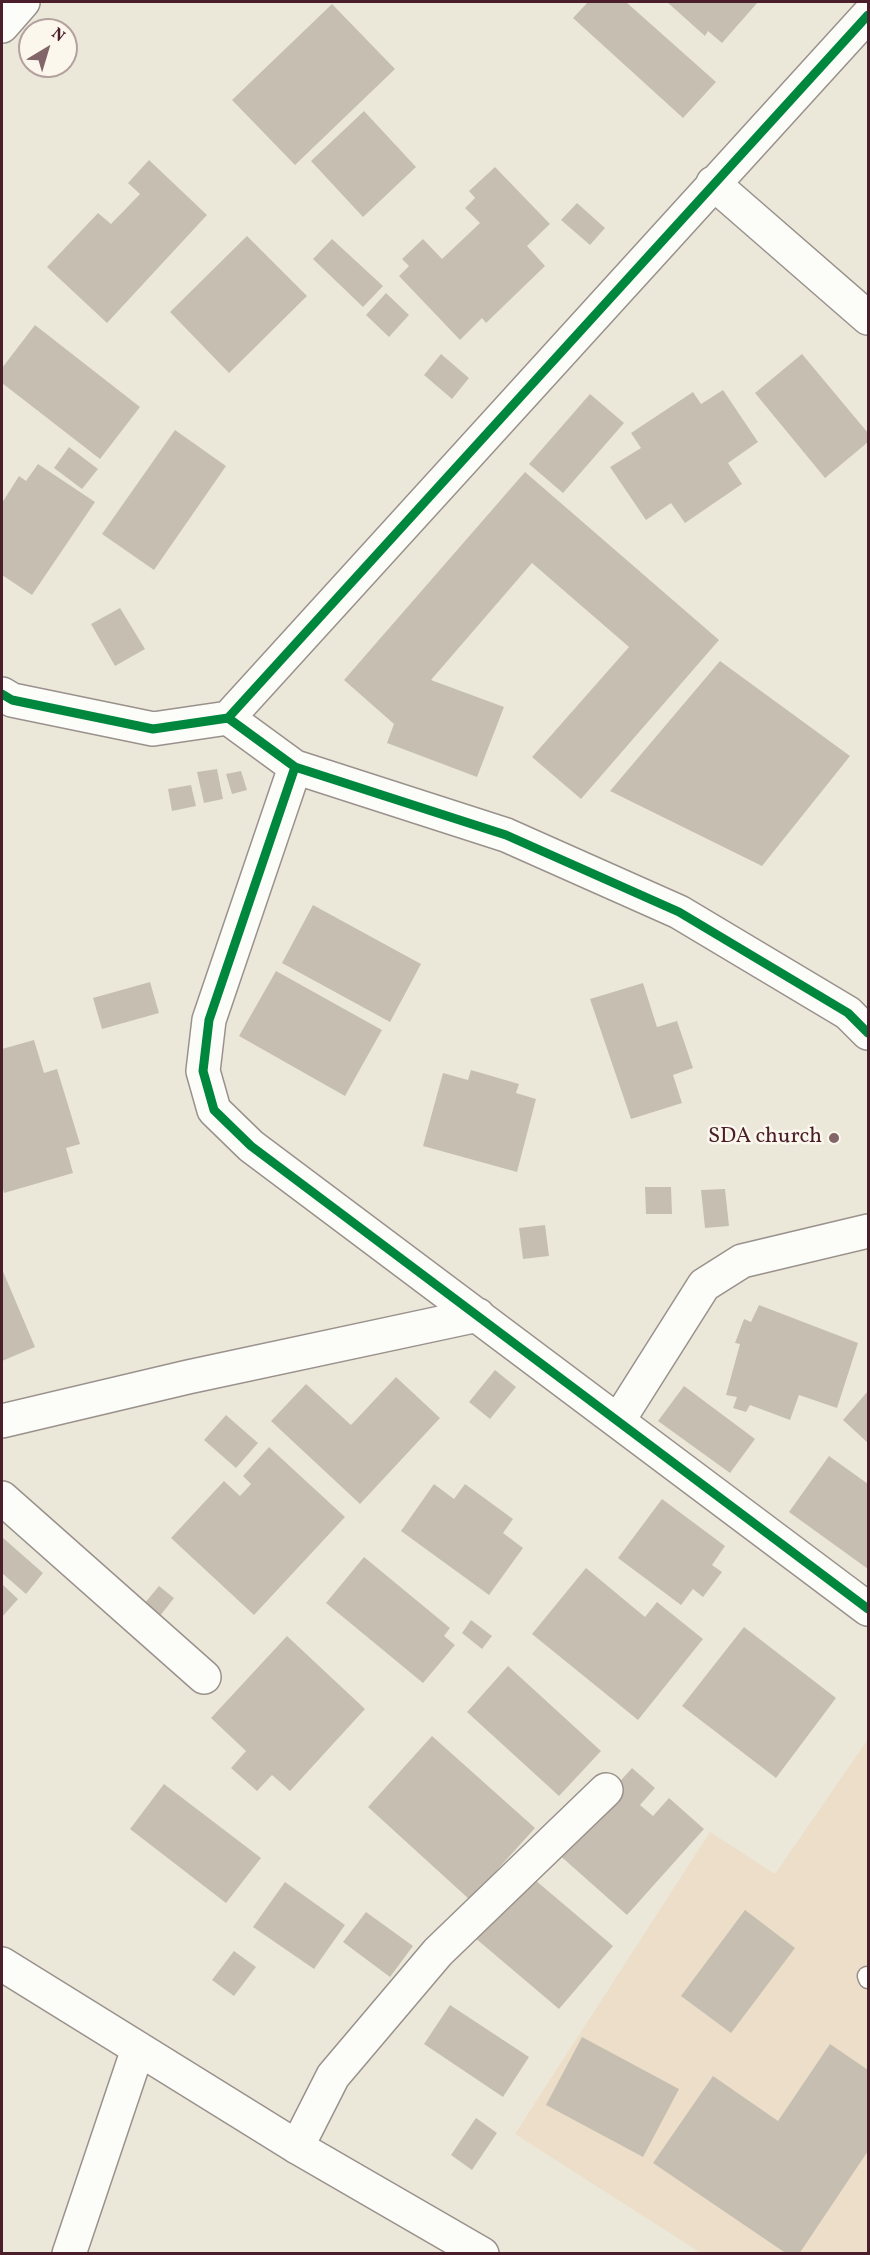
<!DOCTYPE html>
<style>
body{margin:0}
#map{position:relative;width:870px;height:2255px;overflow:hidden;background:#ebe8da;font-family:Vollkorn,serif}
canvas{display:block}
.frame{position:absolute;inset:0;border:3px solid #4a1f2b;pointer-events:none}
.north{position:absolute;left:18px;top:18px;width:60px;height:60px;box-sizing:border-box;background:#fbf7ec;border:2px solid #b4a19f;border-radius:50%;rotate:38deg;font-size:16px;font-weight:700;line-height:24px;text-align:center;color:#4a1f2b}
.north::after{content:'';display:block;margin:auto;width:21px;height:27px;background:#826568;clip-path:polygon(50% 0,100% 100%,50% 72%,0 100%)}
</style>
<div id="map">
<canvas width="870" height="2255"></canvas>
<div class="frame"></div>
<div class="north">N</div>
</div>
<script>
const c = document.querySelector('canvas').getContext('2d');
c.lineJoin = 'round';
function fillPath(path, color) { c.fillStyle = color; c.fill(path, 'evenodd'); }
const shape = rows => new Path2D(rows.map(r => 'M' + r).join(''));
function trace(path, color, width, dash) { c.strokeStyle = color; c.lineWidth = width; c.lineCap = dash ? 'butt' : 'round'; c.setLineDash(dash || []); c.stroke(path); }
function label(font, color, halo, rows, align = 'center') {
  c.font = font + ' Vollkorn,serif'; c.lineWidth = 5; c.setLineDash([]); c.textBaseline = 'middle'; c.strokeStyle = halo; c.fillStyle = color; for (const [text, x, y, turn = 0] of rows) {
    c.save(); c.translate(x, y); c.rotate((+turn || 0) * Math.PI / 180); c.textAlign = isNaN(turn) ? turn : align; if (halo) c.strokeText(text, 0, 0); c.fillText(text, 0, 0); c.restore();
  }
}
fillPath(shape([
 [868,1739,868,2253,701,2253,515,2134,710,1832,775,1874]
]), '#eddec9');
fillPath(shape([
 [588,2,626,2,716,82,683,118,573,18],
 [667,2,758,2,722,43,708,31,705,36],
 [332,4,395,69,295,165,232,100],
 [364,111,416,167,363,217,311,161],
 [149,160,207,215,107,323,47,267,98,213,111,224,140,194,128,183],
 [495,167,550,224,527,246,545,266,486,323,482,318,460,340,399,276,409,266,402,259,423,239,442,259,480,223,465,208,475,198,469,191],
 [577,203,605,228,590,245,561,220],
 [247,236,307,296,229,373,170,312],
 [332,239,383,286,363,307,313,259],
 [386,293,409,315,389,337,366,315],
 [35,325,140,407,100,459,2,383,2,368],
 [441,354,469,378,452,399,424,375],
 [802,354,868,433,868,442,825,478,755,393],
 [723,390,758,442,728,463,742,484,685,523,671,503,646,520,610,467,641,448,631,433,693,392,701,404],
 [590,394,624,423,563,493,529,464],
 [175,430,226,466,154,570,102,534],
 [69,447,98,469,82,489,54,468],
 [38,464,95,502,32,595,2,575,2,503,19,476,26,481],
 [525,472,719,640,581,799,532,757,629,647,532,563,431,680,504,707,477,777,387,743,394,724,344,680],
 [120,608,145,649,115,666,91,624],
 [720,661,850,756,762,866,610,791],
 [217,769,223,799,204,803,197,772],
 [241,771,247,790,232,794,226,774],
 [191,785,196,806,172,811,168,789],
 [313,905,421,964,390,1022,282,963],
 [276,971,382,1030,345,1096,239,1036],
 [150,982,159,1013,102,1029,93,998],
 [643,983,657,1027,677,1021,693,1068,673,1075,682,1103,631,1119,590,999],
 [34,1040,44,1073,57,1069,80,1144,66,1148,73,1173,4,1193,2,1185,2,1049],
 [471,1070,519,1084,516,1093,536,1099,517,1172,423,1146,443,1073,468,1080],
 [645,1187,671,1187,672,1214,646,1214],
 [725,1189,729,1226,705,1228,701,1190],
 [545,1225,549,1256,523,1259,519,1228],
 [2,1269,35,1347,2,1361],
 [759,1305,858,1343,837,1408,799,1395,790,1420,750,1405,746,1412,733,1408,737,1397,726,1395,740,1344,735,1343,744,1319,751,1322],
 [495,1370,516,1387,490,1419,469,1402],
 [396,1377,440,1418,360,1504,271,1421,306,1384,351,1425],
 [684,1386,755,1439,730,1473,658,1421],
 [868,1391,868,1443,843,1420],
 [226,1415,258,1443,236,1468,204,1440],
 [269,1447,345,1517,254,1615,171,1538,224,1481,240,1496,251,1484,243,1476],
 [829,1456,868,1484,868,1569,789,1512],
 [434,1484,454,1499,465,1484,513,1519,503,1533,523,1548,489,1595,401,1531],
 [662,1499,725,1546,712,1565,722,1572,703,1597,693,1589,681,1605,618,1558],
 [2,1537,43,1573,26,1594,2,1573],
 [364,1557,450,1628,444,1636,455,1645,423,1683,326,1603],
 [586,1568,645,1617,657,1602,703,1639,638,1720,532,1634],
 [2,1584,18,1599,2,1617],
 [159,1586,174,1598,160,1616,144,1604],
 [471,1620,492,1636,482,1649,462,1633],
 [744,1627,836,1698,776,1778,682,1706],
 [287,1636,365,1709,290,1791,272,1775,257,1791,231,1768,246,1751,211,1718],
 [508,1666,601,1751,559,1796,467,1712],
 [432,1736,535,1828,470,1900,368,1807],
 [632,1768,655,1788,640,1805,653,1816,669,1798,704,1829,627,1915,556,1852],
 [164,1784,261,1858,226,1903,130,1829],
 [528,1874,613,1946,559,2009,474,1937],
 [285,1882,345,1925,314,1969,253,1927],
 [745,1910,795,1948,731,2033,681,1996],
 [366,1912,413,1946,390,1977,343,1942],
 [234,1951,256,1967,234,1996,212,1980],
 [450,2005,529,2057,503,2097,424,2044],
 [582,2037,679,2089,643,2157,546,2105],
 [830,2044,868,2070,868,2151,799,2254,787,2254,653,2163,713,2076,778,2121],
 [476,2118,497,2133,472,2170,451,2155]
]), '#c6bfb1');
const lane = shape([
 [867,1976,868,1979]
]);
const street = shape([
 [2,26,23,2],
 [713,183,868,318],
 [2,694,12,700,153,729,228,718,295,767,506,835,679,912,848,1013,868,1033],
 [228,718,868,15],
 [295,767,209,1020,203,1071,214,1110,251,1146,868,1609],
 [2,1421,188,1377,478,1315],
 [618,1421,704,1285,742,1261,868,1231],
 [2,1498,204,1677],
 [297,2147,333,2076,438,1952,606,1790],
 [69,2254,138,2049]
]);
const secondary = shape([
 [2,1964,297,2147,482,2254]
]);
trace(lane, '#9a918c', 21);
trace(street, '#9a918c', 36);
trace(secondary, '#9a918c', 36);
trace(lane, '#fcfcf9', 18);
trace(street, '#fcfcf9', 33);
trace(secondary, '#fcfcf9', 33);
trace(shape([
 [2,694,12,700,153,729,228,718,295,767,506,835,679,912,848,1013,868,1033],
 [228,718,868,15],
 [295,767,209,1020,203,1071,214,1110,251,1146,868,1609]
]), '#00873e', 9);
for (const [x, y, r, color] of [
 [834,1138,6,"#826568"]
]) { const dot = new Path2D(); dot.arc(x, y, r, 0, 2 * Math.PI); c.fillStyle = color; c.fill(dot); trace(dot, '#fbf7ec', 2); }
label('22px', '#4a1f2b', '#fbf7ec', [
 ["SDA church",822,1138]
], 'right');
</script>
